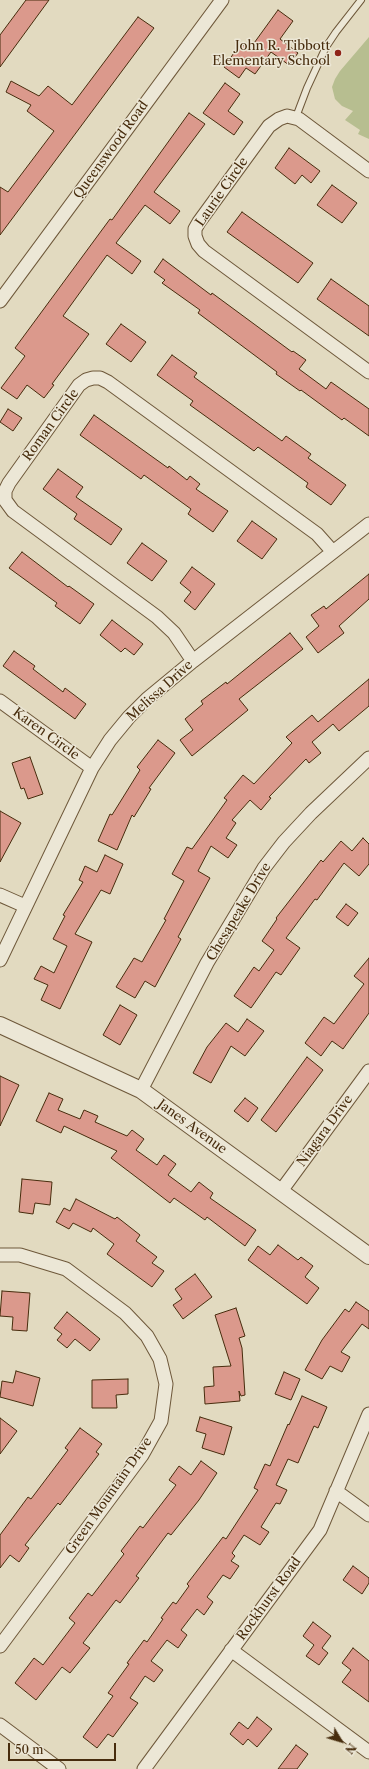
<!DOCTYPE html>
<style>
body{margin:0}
#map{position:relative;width:369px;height:1769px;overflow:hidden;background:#e2dac0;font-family:"Libre Caslon Text",serif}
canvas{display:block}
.north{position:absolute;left:321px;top:1721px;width:40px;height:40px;-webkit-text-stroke:3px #ece7d6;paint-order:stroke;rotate:128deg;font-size:11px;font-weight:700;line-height:16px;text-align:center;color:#472c0d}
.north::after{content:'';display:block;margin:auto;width:14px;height:18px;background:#472c0d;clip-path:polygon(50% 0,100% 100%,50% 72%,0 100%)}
.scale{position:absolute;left:8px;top:1743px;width:108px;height:18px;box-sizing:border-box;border:2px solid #472c0d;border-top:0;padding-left:5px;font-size:12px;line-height:14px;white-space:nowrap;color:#472c0d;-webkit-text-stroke:3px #ece7d6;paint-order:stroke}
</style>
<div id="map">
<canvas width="369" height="1769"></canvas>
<div class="north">N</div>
<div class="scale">50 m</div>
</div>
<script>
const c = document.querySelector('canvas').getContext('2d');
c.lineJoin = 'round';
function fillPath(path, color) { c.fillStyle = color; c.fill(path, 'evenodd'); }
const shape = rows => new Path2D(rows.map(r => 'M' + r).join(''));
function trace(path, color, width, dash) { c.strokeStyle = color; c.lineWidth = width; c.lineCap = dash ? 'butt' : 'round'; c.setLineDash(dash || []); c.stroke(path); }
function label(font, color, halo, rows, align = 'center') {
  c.font = font + ' "Libre Caslon Text",serif'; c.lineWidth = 3; c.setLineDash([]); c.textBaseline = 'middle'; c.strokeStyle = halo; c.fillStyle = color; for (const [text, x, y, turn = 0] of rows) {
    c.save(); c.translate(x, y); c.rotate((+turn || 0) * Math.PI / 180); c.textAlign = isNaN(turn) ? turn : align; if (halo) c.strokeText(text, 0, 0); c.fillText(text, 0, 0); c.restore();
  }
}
fillPath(shape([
 [369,37,369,139,358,134,360,130,345,120,353,111,342,106,335,99,332,87,335,79,340,71]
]), '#b7be90');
const building = shape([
 [26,0,49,0,0,67,0,35,26,0],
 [278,10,293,21,280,39,298,53,289,65,271,52,255,74,246,68,239,78,224,67,241,43,249,50,278,10],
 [138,17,154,28,0,235,0,187,8,192,54,131,27,111,31,105,6,92,11,81,39,96,48,86,72,105,138,17],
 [225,83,240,94,228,111,243,122,234,135,203,113,225,83],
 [189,113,205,124,154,192,180,211,170,224,145,205,116,243,141,261,132,274,107,255,63,316,89,334,52,384,54,385,44,398,27,385,17,399,1,388,25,356,15,348,110,219,112,220,189,113],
 [289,148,320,171,311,183,302,175,295,184,275,168,289,148],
 [332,185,357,203,342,223,317,205,332,185],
 [242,212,313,263,298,283,227,232,242,212],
 [163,259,211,295,212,293,292,352,293,351,306,360,299,369,326,389,331,382,369,409,369,436,344,418,342,420,301,390,300,391,276,374,277,372,198,313,200,310,162,283,165,280,154,272,163,259],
 [331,279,369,306,369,336,317,299,331,279],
 [121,324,146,342,131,362,106,344,121,324],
 [172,355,197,373,194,377,282,441,286,436,311,454,308,458,346,485,331,505,306,487,308,483,258,447,254,451,190,405,193,401,157,375,172,355],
 [8,409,22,418,13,431,0,422,8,409],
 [94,415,168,468,169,466,187,480,190,476,200,484,196,489,228,511,213,532,188,514,191,509,144,475,141,479,80,435,94,415],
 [58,469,83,487,76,497,122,529,111,545,74,519,77,514,43,489,58,469],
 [252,521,277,539,262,559,237,541,252,521],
 [142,543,167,561,152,581,127,563,142,543],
 [22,552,68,587,69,586,94,604,80,624,55,606,57,603,9,568,22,552],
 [192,567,215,584,195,610,184,601,191,592,180,583,192,567],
 [369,574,369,599,339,626,344,633,318,653,306,637,319,626,311,615,324,606,326,609,369,574],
 [112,620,143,644,134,655,125,648,121,652,100,635,112,620],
 [290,633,303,649,239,699,248,710,192,756,180,740,193,730,185,719,203,704,201,701,226,682,227,684,290,633],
 [14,651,35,666,33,669,63,692,65,688,86,704,75,719,3,666,14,651],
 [369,679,369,706,339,731,333,724,312,742,321,753,309,763,306,759,269,797,271,798,261,810,250,800,232,820,236,823,226,838,237,845,228,858,211,846,198,871,210,878,178,937,181,939,155,987,145,981,135,998,116,987,134,958,142,962,166,920,164,919,184,881,172,874,187,847,192,849,227,800,224,798,243,775,254,784,292,743,286,737,312,715,318,722,369,679],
 [158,740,175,753,149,788,151,789,134,817,132,815,117,850,98,841,110,814,112,815,140,770,137,767,158,740],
 [30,757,43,794,28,799,24,788,21,789,12,763,30,757],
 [0,811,21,823,0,862,0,811],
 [363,838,369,844,369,864,359,876,344,863,317,900,315,899,286,938,300,948,281,975,276,972,251,1008,234,996,254,967,259,971,274,950,262,941,277,919,276,918,321,860,323,862,341,841,352,851,363,838],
 [105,855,123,864,110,894,101,890,75,934,92,942,60,1009,41,1000,48,985,34,979,41,966,54,973,67,946,53,939,65,916,63,915,83,882,79,880,85,866,97,872,105,855],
 [346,904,358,913,348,926,336,917,346,904],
 [369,958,369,1013,343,1049,332,1041,321,1056,305,1043,324,1017,334,1024,364,984,354,976,369,958],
 [120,1005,137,1015,120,1045,103,1035,120,1005],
 [247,1019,264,1031,245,1056,231,1046,211,1083,193,1073,207,1047,226,1023,238,1032,247,1019],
 [307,1057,323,1070,276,1132,261,1120,307,1057],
 [0,1076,19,1085,0,1126,0,1076],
 [49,1093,63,1099,58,1110,80,1119,84,1110,98,1116,95,1122,127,1136,132,1130,144,1139,136,1150,157,1165,164,1155,176,1164,168,1175,191,1192,199,1182,213,1193,210,1198,256,1230,245,1246,207,1217,205,1220,174,1198,170,1203,144,1183,111,1158,117,1151,64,1126,61,1133,36,1121,49,1093],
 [245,1098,258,1108,248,1122,234,1111,245,1098],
 [22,1179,52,1182,50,1205,35,1203,33,1214,19,1212,22,1179],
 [76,1199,115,1219,117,1217,140,1235,136,1241,157,1257,152,1263,164,1271,152,1287,107,1254,114,1244,93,1228,91,1232,73,1223,69,1229,56,1222,64,1208,70,1211,76,1199],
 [278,1245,298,1260,301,1257,313,1266,305,1277,319,1288,307,1304,248,1260,258,1246,270,1255,278,1245],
 [195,1274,212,1297,183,1319,173,1305,182,1299,175,1289,195,1274],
 [2,1291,30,1293,27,1331,12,1330,13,1317,0,1316,2,1291],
 [356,1302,369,1311,369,1329,362,1324,341,1352,350,1357,342,1372,330,1366,322,1379,305,1370,322,1340,345,1309,349,1312,356,1302],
 [236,1308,245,1336,239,1338,242,1348,245,1395,241,1396,239,1391,240,1401,205,1404,204,1387,214,1386,213,1367,231,1366,215,1315,236,1308],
 [67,1312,100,1339,90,1351,75,1339,67,1348,57,1340,62,1334,54,1328,67,1312],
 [16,1371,40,1378,33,1406,0,1397,2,1381,13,1383,16,1371],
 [284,1372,300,1379,291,1400,275,1394,284,1372],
 [128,1379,128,1394,116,1395,117,1408,92,1408,92,1380,128,1379],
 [302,1396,327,1407,318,1428,314,1426,298,1463,288,1459,276,1485,287,1490,280,1504,276,1503,261,1527,269,1532,260,1545,244,1535,232,1553,235,1556,231,1561,239,1566,230,1579,223,1575,207,1597,213,1602,204,1615,197,1609,181,1630,187,1635,178,1648,167,1640,151,1661,163,1670,154,1682,145,1676,130,1698,138,1703,113,1737,108,1734,97,1748,83,1737,113,1696,108,1693,129,1664,127,1663,144,1640,147,1642,163,1619,161,1618,173,1602,176,1604,189,1586,187,1584,223,1537,226,1539,258,1490,254,1488,265,1464,270,1466,288,1424,289,1425,302,1396],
 [200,1417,232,1427,224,1455,202,1448,206,1434,196,1431,200,1417],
 [0,1418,17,1431,0,1454,0,1418],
 [80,1428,102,1444,96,1452,99,1454,60,1505,58,1503,25,1545,29,1548,19,1562,10,1555,0,1568,0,1535,28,1497,31,1499,68,1450,65,1448,80,1428],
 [201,1461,217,1473,199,1500,171,1535,168,1533,136,1576,139,1578,120,1603,116,1600,83,1643,90,1648,70,1673,62,1667,36,1700,15,1683,34,1658,43,1665,75,1623,69,1618,88,1593,92,1596,124,1554,121,1551,140,1526,143,1528,176,1485,169,1480,179,1466,191,1475,201,1461],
 [353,1566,369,1578,369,1583,362,1594,343,1580,353,1566],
 [313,1622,331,1636,322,1648,328,1653,319,1665,306,1656,314,1645,303,1636,313,1622],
 [353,1648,369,1661,369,1702,342,1682,351,1670,342,1663,353,1648],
 [257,1717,272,1729,257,1747,248,1739,243,1745,230,1734,239,1722,248,1729,257,1717],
 [296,1745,308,1754,297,1769,278,1769,296,1745]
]);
fillPath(building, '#db998c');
trace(building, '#472c0d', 1);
const service = shape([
 [296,117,307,88,326,47,336,32,361,0]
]);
const minor = shape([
 [369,171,299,119,287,116,279,119,269,126,199,222,195,229,195,236,198,244,204,251,369,372],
 [0,301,222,0],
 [193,661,174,633,157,617,13,511,5,500,5,491,9,483,79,385,86,380,93,378,100,378,108,382,317,534,333,552],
 [0,701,92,768],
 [0,895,25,906],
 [0,960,92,768,110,740,129,717,147,699,193,661,369,524],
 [141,1090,207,963,264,868,284,842,311,813,369,758],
 [281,1191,369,1071],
 [0,1255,20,1255,66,1269,125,1313,147,1336,160,1359,166,1384,161,1421,142,1455,0,1646],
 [336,1491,369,1515],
 [231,1650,369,1752],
 [0,1725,59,1769],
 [144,1769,320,1530,369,1414]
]);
const tertiary = shape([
 [0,1025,141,1090,369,1256]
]);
trace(service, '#6e583a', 8);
trace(minor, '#6e583a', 15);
trace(tertiary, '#6e583a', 18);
trace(service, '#ece7d6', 6);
trace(minor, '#ece7d6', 13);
trace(tertiary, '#ece7d6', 16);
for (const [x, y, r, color] of [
 [338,53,4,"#8f2418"]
]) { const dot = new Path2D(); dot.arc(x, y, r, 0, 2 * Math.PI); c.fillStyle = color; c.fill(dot); trace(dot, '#ece7d6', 1.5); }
label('13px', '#472c0d', '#ece7d6', [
 ["John R. Tibbott",330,46],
 ["Elementary School",330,61]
], 'right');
label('13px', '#472c0d', '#ece7d6', [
 ["Queenswood Road",111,150,-54],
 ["Laurie Circle",222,192,-55],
 ["Roman Circle",51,425,-54],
 ["Melissa Drive",160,691,-42],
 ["Karen Circle",46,734,36],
 ["Chesapeake Drive",239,912,-59],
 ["Janes Avenue",192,1127,36],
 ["Niagara Drive",325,1131,-54],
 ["Green Mountain Drive",109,1496,-55],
 ["Rockhurst Road",269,1599,-54]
]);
</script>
